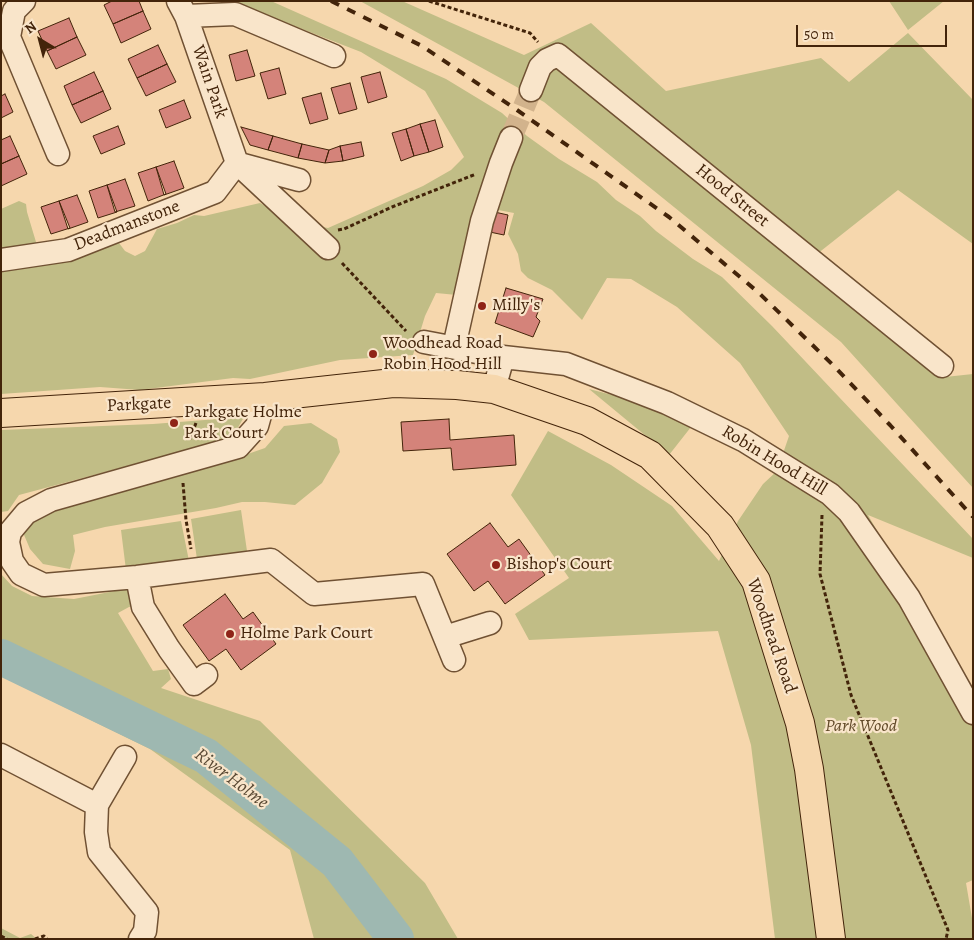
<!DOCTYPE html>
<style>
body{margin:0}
#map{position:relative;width:974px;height:940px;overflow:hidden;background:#f6d7ad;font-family:Alegreya,serif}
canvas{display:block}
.frame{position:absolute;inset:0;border:2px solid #43240a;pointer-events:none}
.north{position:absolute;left:15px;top:15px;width:50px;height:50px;-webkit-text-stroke:4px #f9e5ca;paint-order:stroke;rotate:323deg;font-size:14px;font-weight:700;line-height:20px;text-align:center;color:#43240a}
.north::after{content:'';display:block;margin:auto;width:18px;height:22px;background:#43240a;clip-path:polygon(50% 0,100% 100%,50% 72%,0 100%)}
.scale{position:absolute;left:796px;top:25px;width:151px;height:22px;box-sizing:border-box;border:2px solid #43240a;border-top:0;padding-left:6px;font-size:15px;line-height:18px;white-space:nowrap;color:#43240a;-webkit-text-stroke:4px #f9e5ca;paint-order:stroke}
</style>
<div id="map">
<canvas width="974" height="940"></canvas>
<div class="frame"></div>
<div class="north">N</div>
<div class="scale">50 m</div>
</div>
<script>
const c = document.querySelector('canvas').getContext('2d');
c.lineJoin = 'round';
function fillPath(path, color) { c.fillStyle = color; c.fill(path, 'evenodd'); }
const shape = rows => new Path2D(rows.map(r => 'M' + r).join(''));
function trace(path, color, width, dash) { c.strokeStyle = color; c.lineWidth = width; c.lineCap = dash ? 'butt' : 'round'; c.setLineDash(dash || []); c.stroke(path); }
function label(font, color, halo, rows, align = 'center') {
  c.font = font + ' Alegreya,serif'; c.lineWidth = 4.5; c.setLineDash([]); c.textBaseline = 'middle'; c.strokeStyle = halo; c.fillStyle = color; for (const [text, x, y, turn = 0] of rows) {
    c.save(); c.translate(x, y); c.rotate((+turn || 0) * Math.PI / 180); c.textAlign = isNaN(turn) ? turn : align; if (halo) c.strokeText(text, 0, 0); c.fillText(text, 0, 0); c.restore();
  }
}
fillPath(shape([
 [230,1,271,1,446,79,502,113,527,136,559,159,597,182,616,200,640,216,656,231,693,259,722,277,772,326,973,539,973,558,868,515,973,697,973,880,966,883,973,924,973,939,775,939,751,745,718,631,529,640,515,614,569,578,511,495,548,431,611,465,672,506,719,561,738,521,763,484,777,471,789,436,740,363,677,307,631,279,607,278,582,320,552,290,528,278,521,271,518,254,508,234,514,213,477,206,457,295,436,293,425,316,413,355,340,360,250,379,233,378,140,390,100,387,1,394,1,209,19,201,26,204,27,212,39,252,62,263,119,243,125,251,135,256,145,251,157,229,177,223,194,215,204,216,260,203,292,221,328,228,423,186,451,170,464,157,425,91,361,52],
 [360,1,402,1,524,55,591,23,666,91,821,58,849,82,908,33,973,100,973,244,898,190,812,258,945,377,973,374,973,488,841,342,544,102],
 [889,1,944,1,908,30],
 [589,389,667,409,691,427,669,455],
 [244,417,232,438,19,495,8,511,1,512,1,430,153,424],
 [311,423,337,439,340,452,322,483,295,505,265,502,242,502,216,508,105,527,73,535,75,551,70,569,43,564,30,549,22,530,34,516,67,508,88,496,242,456,265,448,284,426],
 [241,510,247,551,197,559,191,519],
 [181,521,189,561,126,570,121,530],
 [1,574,12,586,32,596,74,599,130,588,136,606,129,607,118,613,153,671,168,669,171,679,161,688,260,721,425,883,458,939,314,939,290,850,150,749,1,676],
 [1,928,20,938,31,934,37,939,1,939]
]), '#c1bd86');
trace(shape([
 [1,657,206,756,337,862,396,939]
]), '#9eb8b1', 36);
const building = shape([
 [112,1,139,1,143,11,113,24,104,5,112,1],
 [143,11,151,29,121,43,113,24,143,11],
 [69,18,77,37,47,51,38,31,69,18],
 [77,37,86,55,56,69,47,51,77,37],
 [158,45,167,64,137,78,128,59,158,45],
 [247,50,255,76,236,81,229,55,247,50],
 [167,64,176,82,146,96,137,78,167,64],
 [279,68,286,94,268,99,260,73,279,68],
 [94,72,103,91,72,105,64,86,94,72],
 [380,72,387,97,368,103,361,77,380,72],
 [350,83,357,109,339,114,331,88,350,83],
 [103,91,111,109,81,123,72,105,103,91],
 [321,93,328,119,310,124,302,98,321,93],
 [5,94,13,112,1,118,1,96,5,94],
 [184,100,191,118,166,128,159,110,184,100],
 [435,120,443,147,429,152,420,124,435,120],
 [420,124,429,152,414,156,406,129,420,124],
 [118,126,125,144,101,154,93,136,118,126],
 [241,127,273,136,268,150,250,145,241,127],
 [406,129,414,156,401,161,392,133,406,129],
 [10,136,19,156,1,164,1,140,10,136],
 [273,136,302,144,298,158,268,150,273,136],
 [361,142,364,156,343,161,340,146,361,142],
 [302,144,329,150,325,163,298,158,302,144],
 [340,146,343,161,325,163,329,150,340,146],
 [19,156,27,174,1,186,1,164,19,156],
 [174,161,184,188,164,195,156,167,174,161],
 [156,167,166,194,148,201,138,173,156,167],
 [125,179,135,206,115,212,107,185,125,179],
 [107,185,117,212,98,218,89,191,107,185],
 [77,195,88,222,68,229,59,201,77,195],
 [59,201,70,228,51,234,41,207,59,201],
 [490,211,508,215,504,235,485,231,490,211],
 [506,288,543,299,536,317,540,321,533,337,495,323,506,288],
 [449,419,450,440,514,435,516,465,453,470,451,448,403,451,401,422,449,419],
 [490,523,508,547,519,539,545,575,505,604,488,581,474,591,447,554,490,523],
 [225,594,243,619,253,612,276,644,241,670,226,649,209,661,183,625,225,594]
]);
fillPath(building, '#d4837a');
trace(building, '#43240a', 1);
trace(shape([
 [511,138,531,90]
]), '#d2b38c', 22, [22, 11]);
const minor = shape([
 [24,1,14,11,9,37,58,154],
 [178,1,186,16,237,163,328,248],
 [186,16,235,14,334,56],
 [531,90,540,67,547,60,558,55,942,366],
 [240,164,299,180],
 [1,260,68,250,215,192,237,163],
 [424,342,503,357],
 [454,347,482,221,501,163,511,138],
 [494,389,503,357,566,364,667,403,743,440,830,494,849,512,909,598,973,713],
 [265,397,257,426,238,447,51,500,26,513,10,532,8,542,12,561,21,574,44,585,137,577,271,560,314,594,423,584,454,660],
 [137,577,143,607,169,649,194,684,206,675],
 [445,637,490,623],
 [1,755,97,805,96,832,99,852,147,912,145,931,140,939],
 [97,805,125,757]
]);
const major = shape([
 [1,413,265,397,393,383,457,385,494,389,587,421,650,455,720,526,756,581,800,723,809,769,831,939]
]);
trace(minor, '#705133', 25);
trace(major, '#43240a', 30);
trace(shape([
 [429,1,530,33,538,42],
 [338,230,344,229,392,207,476,174],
 [342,263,406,331],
 [190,439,196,423],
 [183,483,186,520,191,549],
 [822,515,820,574,851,695,948,930,946,939],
 [1,936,7,939],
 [35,939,44,936,47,939]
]), '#43240a', 3, [4, 2.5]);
trace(minor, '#f9e5ca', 22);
trace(major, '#f6d7ad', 28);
trace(shape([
 [331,1,422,46,517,110,669,217,759,293,834,366,890,425,973,517]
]), '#43240a', 4, [9, 9]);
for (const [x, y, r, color] of [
 [482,306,5,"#8f2418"],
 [373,354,5,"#8f2418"],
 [174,423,5,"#8f2418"],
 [496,565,5,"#8f2418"],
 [230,634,5,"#8f2418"]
]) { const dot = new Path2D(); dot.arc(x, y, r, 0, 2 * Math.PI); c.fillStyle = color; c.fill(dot); trace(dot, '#f9e5ca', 2); }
label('18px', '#43240a', '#f9e5ca', [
 ["Wain Park",209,82,71],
 ["Hood Street",732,196,39],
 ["Deadmanstone",127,226,-21],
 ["Parkgate",139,405,-3],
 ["Robin Hood Hill",774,461,31],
 ["Woodhead Road",771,636,71]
]);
label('18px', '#43240a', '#f9e5ca', [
 ["Milly's",492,306],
 ["Woodhead Road",383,344],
 ["Robin Hood Hill",383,365],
 ["Parkgate Holme",184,413],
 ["Park Court",184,434],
 ["Bishop's Court",506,565],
 ["Holme Park Court",240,634]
], 'left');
label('italic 18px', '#624a29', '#f9e5ca', [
 ["Park Wood",861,727]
]);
label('italic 19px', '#5a4934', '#f9e5ca', [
 ["River Holme",231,779,37]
]);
</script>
